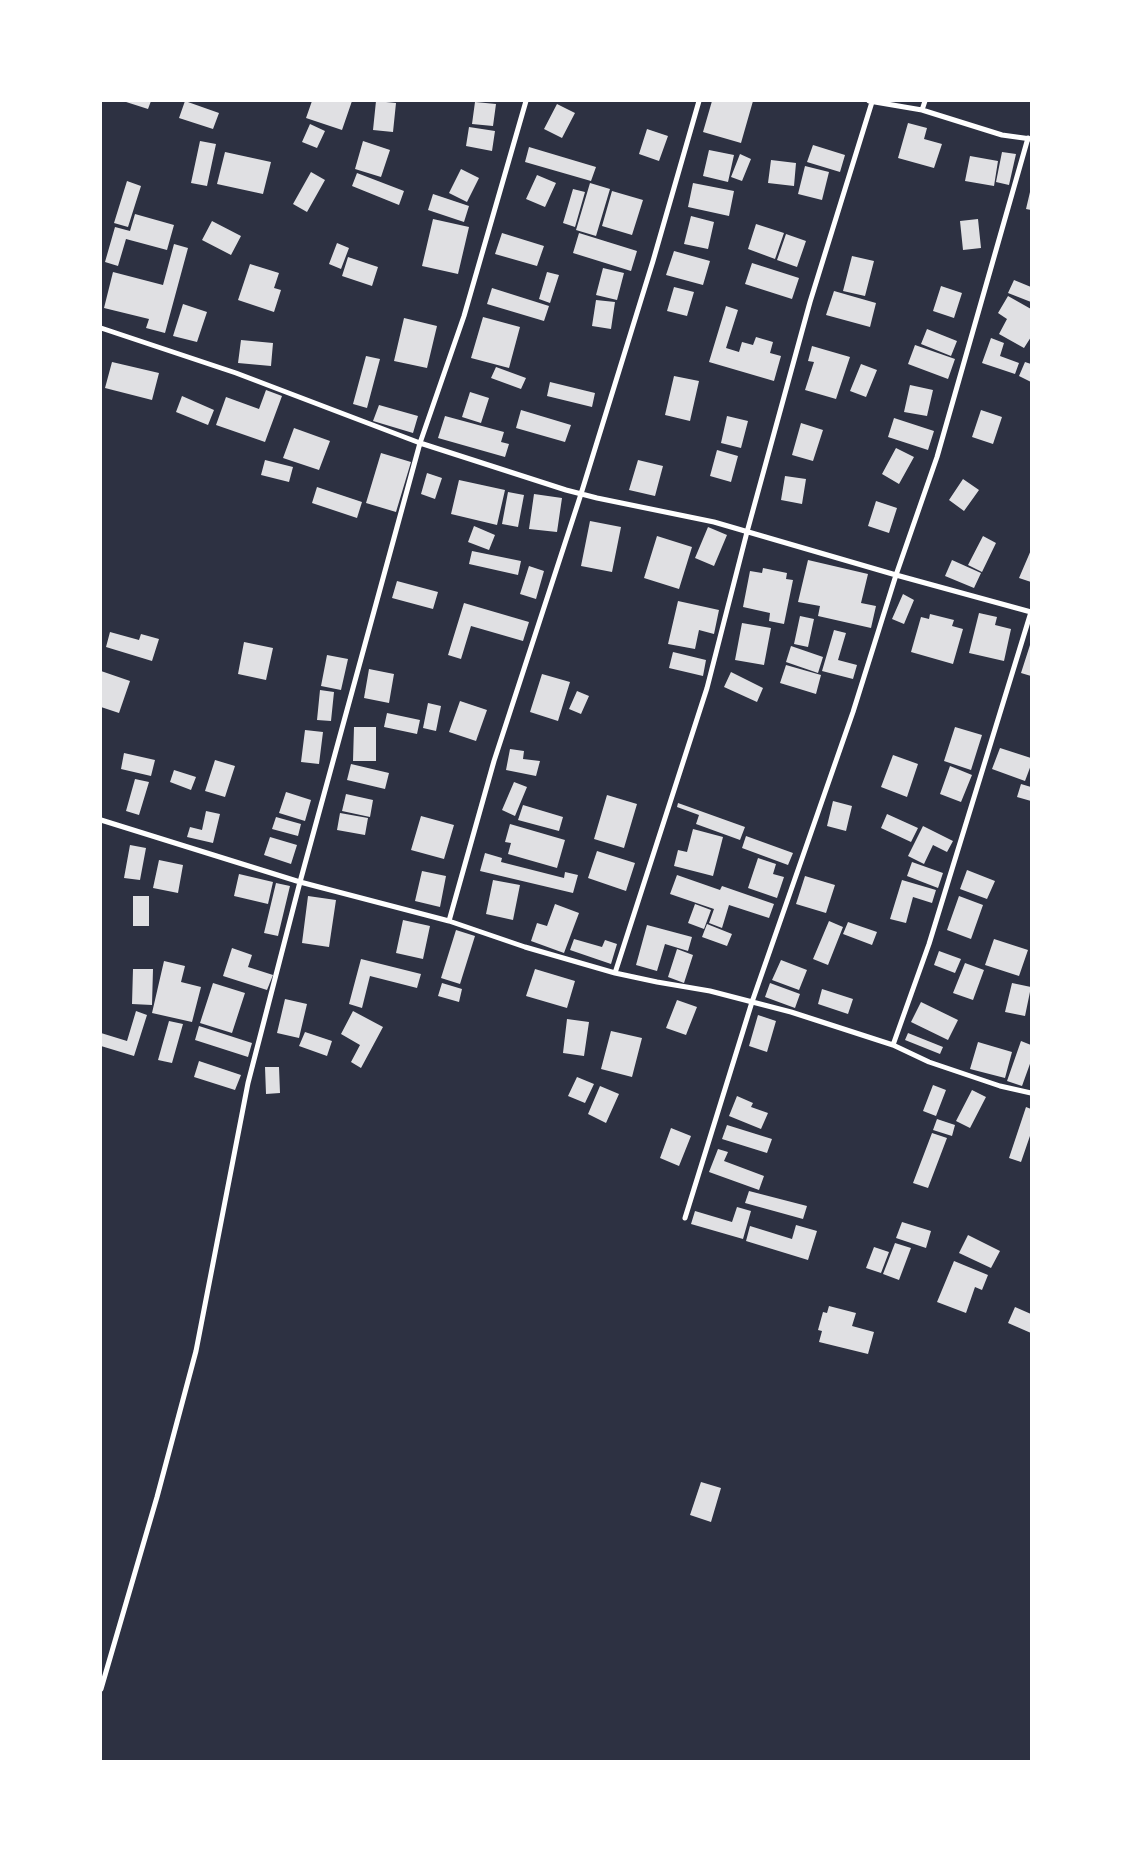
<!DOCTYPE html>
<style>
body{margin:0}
#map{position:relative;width:1132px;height:1862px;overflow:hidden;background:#2d3142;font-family:Quicksand,sans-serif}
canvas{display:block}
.frame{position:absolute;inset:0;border:102px solid #fff;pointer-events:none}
</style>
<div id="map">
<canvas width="1132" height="1862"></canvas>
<div class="frame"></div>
</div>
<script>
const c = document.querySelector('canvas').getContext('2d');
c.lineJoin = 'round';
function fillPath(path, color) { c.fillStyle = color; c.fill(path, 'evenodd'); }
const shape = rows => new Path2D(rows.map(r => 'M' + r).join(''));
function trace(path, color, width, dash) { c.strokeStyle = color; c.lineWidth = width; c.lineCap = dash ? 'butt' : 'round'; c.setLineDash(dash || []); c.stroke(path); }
fillPath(shape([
 [123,101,151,101,148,109],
 [185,101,219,113,213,129,179,118],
 [312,101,352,101,342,130,306,118],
 [376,101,396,103,393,132,373,130],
 [712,101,753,101,741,143,703,132],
 [475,102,496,104,493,126,472,124],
 [557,104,575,113,562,138,544,129],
 [908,123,927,128,924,139,942,144,934,168,898,158],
 [310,124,325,131,317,148,302,142],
 [469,127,495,131,492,151,466,146],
 [647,129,668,136,659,161,639,154],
 [200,141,216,144,207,186,191,183],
 [363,141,390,150,381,177,355,169],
 [813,145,845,155,840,172,807,162],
 [529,147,596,167,591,181,525,162],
 [709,150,734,155,728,182,703,176],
 [225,152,271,162,263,194,217,184],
 [1002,152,1016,154,1009,185,996,182],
 [740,154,751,159,742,181,731,177],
 [970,156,998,161,994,186,965,181],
 [771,160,796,163,794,186,768,183],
 [805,166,829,172,822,200,798,194],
 [461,169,479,178,467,202,449,193],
 [311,172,325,180,307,212,293,204],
 [357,173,404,191,399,205,352,186],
 [537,175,556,183,545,207,526,199],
 [127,181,141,186,128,227,114,223],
 [590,183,610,189,596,236,576,230],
 [693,183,734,191,729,216,688,207],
 [573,189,585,192,575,227,563,223],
 [612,191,643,200,632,235,602,226],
 [1030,192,1031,192,1031,210,1026,209],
 [433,194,469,206,464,222,428,210],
 [135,214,174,225,167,250,126,239,118,266,105,262,115,227,130,231],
 [691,216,714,222,708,249,684,244],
 [433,219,469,227,458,274,422,266],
 [978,219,981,248,963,250,960,221],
 [212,221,241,236,231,255,202,240],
 [756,224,784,233,775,259,748,249],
 [502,233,544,246,537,266,495,254],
 [579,233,637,251,631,271,573,253],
 [786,234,806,241,797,267,777,260],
 [337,243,349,248,341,269,329,264],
 [174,244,188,248,165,333,146,328,149,319,104,308,113,272,163,285],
 [674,251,710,261,703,285,666,275],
 [852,256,874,261,865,296,843,291],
 [348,257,378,267,372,286,342,276],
 [752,263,799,278,792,299,745,284],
 [250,264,279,273,274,288,281,290,274,312,238,300],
 [603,268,624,273,617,300,596,295],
 [547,272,559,275,550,303,539,299],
 [1014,280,1031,287,1031,302,1008,293],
 [941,286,962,293,954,318,933,311],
 [674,287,694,292,687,316,667,311],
 [492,288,549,306,544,321,487,304],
 [834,291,876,303,870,327,826,315],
 [1008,296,1031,309,1031,337,1024,348,999,334,1007,319,998,313],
 [596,300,615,302,611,329,592,326],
 [183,304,207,312,197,342,173,336],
 [726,306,738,310,726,348,739,352,742,342,753,345,756,337,773,342,770,353,781,356,774,381,709,362],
 [483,317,520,327,509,368,471,358],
 [404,318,437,326,427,368,394,361],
 [927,329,957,341,951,356,921,344],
 [991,338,1004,343,1000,356,1019,363,1015,374,982,363],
 [241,340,273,343,271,366,238,363],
 [915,345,955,359,948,379,908,364],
 [812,346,850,357,836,399,805,390,814,362,808,361],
 [366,356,380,359,367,408,353,404],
 [112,362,159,373,152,400,105,388],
 [1025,362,1031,364,1031,382,1019,376],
 [861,364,877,370,866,397,850,391],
 [496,367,526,378,521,389,491,378],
 [674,376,699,381,690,421,665,415],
 [550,382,595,393,592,407,547,396],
 [910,385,933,390,927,416,904,412],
 [266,390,282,396,265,442,216,425,226,397,259,409],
 [470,392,489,398,481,423,462,417],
 [182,396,214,410,208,425,176,412],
 [379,405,418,416,413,433,373,421],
 [521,410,571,425,565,442,516,428],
 [981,410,1002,417,993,444,972,437],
 [445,416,504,432,501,442,509,444,505,457,438,438],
 [727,416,748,421,741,448,721,443],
 [894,418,934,431,928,450,888,437],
 [801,423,823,430,813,461,792,455],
 [294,428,330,441,319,470,283,458],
 [896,448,914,457,899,484,882,474],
 [717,450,738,456,731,482,710,476],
 [381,453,411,462,396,512,366,503],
 [265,460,293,467,289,482,261,475],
 [638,460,663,466,655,496,629,490],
 [427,473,442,478,435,499,421,494],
 [785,476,806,479,802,504,781,500],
 [963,479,979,490,964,511,949,500],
 [459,480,505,490,497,525,451,514],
 [317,487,362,502,357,518,312,503],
 [508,492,524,495,518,527,502,524],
 [534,494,562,498,557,532,529,529],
 [876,501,897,508,889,533,868,526],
 [590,521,621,527,612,572,581,566],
 [474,526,495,535,489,550,468,542],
 [708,527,727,535,714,566,695,558],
 [657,536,692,547,679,589,644,578],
 [983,536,996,543,982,572,968,565],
 [1031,550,1031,582,1019,578],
 [472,551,521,561,518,575,469,564],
 [808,560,868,574,861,603,876,606,871,628,818,616,820,606,798,602],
 [952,560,981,573,974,588,945,576],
 [529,566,544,571,536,599,520,594],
 [763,568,787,573,786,579,793,580,784,624,769,621,770,613,743,607,750,571,762,573],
 [397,581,438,592,433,609,392,598],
 [903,594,914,600,904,624,892,619],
 [678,601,719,610,714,634,699,630,695,649,668,644],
 [464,603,529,622,523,641,471,626,461,659,448,655],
 [979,613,997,617,995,625,1011,629,1004,661,969,653],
 [930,614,954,620,952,626,963,629,953,664,911,652,921,617,929,619],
 [800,616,814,619,808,647,794,644],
 [742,623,771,628,764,665,735,660],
 [834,630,846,633,838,660,857,665,853,679,822,671],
 [110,632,139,640,141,634,159,639,152,661,106,647],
 [244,642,273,648,266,680,238,674],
 [1030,645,1031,645,1031,676,1021,673],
 [791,646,823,657,818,673,786,662],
 [673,652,706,660,703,676,669,668],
 [327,655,348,659,341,690,321,686],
 [786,665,821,675,816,694,780,683],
 [369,669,394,674,389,703,364,698],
 [101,671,130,681,119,713,101,707],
 [731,672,763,688,757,702,724,687],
 [542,674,570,682,558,721,530,712],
 [320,690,334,692,331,721,317,720],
 [577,691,589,696,581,714,569,709],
 [460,701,487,710,476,741,449,732],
 [428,703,441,706,436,731,423,728],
 [387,713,420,720,417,734,384,727],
 [354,727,376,727,376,761,353,761],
 [955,727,982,735,971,770,944,761],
 [305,730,323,732,319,764,301,762],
 [1000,748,1031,758,1031,765,1025,781,992,769],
 [510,749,524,751,523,759,540,761,536,776,506,770],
 [124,753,155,760,151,776,121,769],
 [893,755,918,764,907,797,881,787],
 [215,760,235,766,225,797,205,791],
 [351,764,389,773,385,789,347,780],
 [950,766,972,775,961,802,940,794],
 [174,770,196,777,191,790,170,782],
 [135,779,149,782,139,815,126,811],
 [514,782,527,787,515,816,502,810],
 [1021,784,1031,787,1031,801,1017,797],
 [286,792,311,800,305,821,279,813],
 [346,794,373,800,370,817,342,811],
 [607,795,637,804,624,848,594,839],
 [833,801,852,806,846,831,827,826],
 [678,803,745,827,740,840,696,824,699,815,677,807],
 [523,805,563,817,559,831,518,820],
 [206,811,220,814,213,843,187,837,190,827,202,830],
 [340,813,368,818,365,835,337,830],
 [887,814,918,828,911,842,881,828],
 [421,816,454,825,444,859,411,850],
 [276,817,301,824,298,836,272,829],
 [510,824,565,840,557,868,508,854,511,843,505,842],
 [923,826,953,841,947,852,933,845,924,864,908,856],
 [693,829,723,837,713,876,674,866,678,850,687,852],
 [746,836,793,853,788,865,742,848],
 [270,837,297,845,291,864,264,855],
 [130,845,146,848,140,880,124,878],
 [597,851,635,863,626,891,588,878],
 [485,853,502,858,501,862,564,878,565,872,578,875,573,893,480,871],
 [758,858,776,864,773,874,784,877,777,898,748,888],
 [159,860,183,865,178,893,153,888],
 [912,862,943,873,938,888,907,876],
 [967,870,995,881,987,899,960,889],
 [422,871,446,876,440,907,415,901],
 [239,874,273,882,268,904,234,896],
 [677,875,720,890,722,886,774,904,769,918,729,905,722,928,709,923,714,909,670,894],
 [805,876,835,885,826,913,796,904],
 [493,880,520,885,513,920,486,914],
 [902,880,936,890,932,903,913,897,906,923,890,919],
 [276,883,290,886,278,936,264,933],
 [133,896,149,896,149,926,133,926],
 [308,896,336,900,329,947,302,943],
 [959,896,983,905,971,939,947,930],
 [555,904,579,913,564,953,531,941,537,923,547,926],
 [695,904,711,910,704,929,688,923],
 [403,920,430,926,423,959,396,953],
 [829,921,843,927,828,965,813,959],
 [848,922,877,932,872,945,843,934],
 [707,924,732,934,727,946,702,937],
 [647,925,692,937,688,951,665,944,657,971,636,965],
 [456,930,475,936,460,984,441,978],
 [574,939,602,947,605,940,617,944,611,964,570,950],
 [994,939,1028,950,1019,976,985,965],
 [232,948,252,955,248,967,273,975,267,990,223,976],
 [677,949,693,955,684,983,668,977],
 [939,951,961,959,955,973,934,965],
 [361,959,421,974,417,988,370,976,362,1008,349,1004],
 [781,960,807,970,799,990,772,980],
 [164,961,185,966,181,982,201,987,192,1022,152,1013],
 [965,963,984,970,973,1000,953,993],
 [133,969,153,969,152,1005,132,1004],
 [535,969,575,981,567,1008,526,996],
 [213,983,245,993,232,1033,200,1023],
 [442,983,462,989,459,1002,438,996],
 [770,983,800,994,795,1008,765,997],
 [1012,983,1031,987,1025,1016,1005,1012],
 [822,989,853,999,848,1014,818,1004],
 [285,999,307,1004,299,1038,277,1033],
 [677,1000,697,1007,686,1035,666,1028],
 [921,1002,958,1020,948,1040,911,1022],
 [136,1011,147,1015,134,1056,101,1046,101,1033,127,1041],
 [353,1011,383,1027,361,1068,351,1062,360,1045,341,1034],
 [758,1015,776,1021,767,1052,749,1046],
 [567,1019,589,1022,584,1056,563,1053],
 [169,1021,183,1024,172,1063,158,1060],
 [199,1026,252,1043,248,1057,195,1040],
 [611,1031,642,1038,632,1077,601,1069],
 [305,1032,332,1041,327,1056,299,1046],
 [908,1033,943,1047,940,1054,905,1040],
 [1021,1041,1031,1045,1031,1061,1022,1086,1007,1081],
 [978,1042,1012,1052,1005,1078,970,1069],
 [199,1061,241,1075,235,1090,194,1077],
 [265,1067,279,1067,280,1093,266,1094],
 [577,1077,594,1084,585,1103,568,1096],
 [933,1085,946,1090,936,1116,923,1111],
 [600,1086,619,1094,606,1123,588,1114],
 [972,1090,986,1097,970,1128,956,1121],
 [737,1096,753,1103,751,1107,768,1113,761,1129,729,1116],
 [1026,1107,1031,1109,1031,1133,1021,1162,1009,1158],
 [937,1119,955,1125,952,1136,933,1130],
 [727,1125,772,1139,767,1153,722,1139],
 [671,1128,691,1136,679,1166,660,1158],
 [932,1133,947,1138,928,1188,913,1183],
 [718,1149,728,1152,724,1161,764,1176,759,1190,709,1172],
 [749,1191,807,1206,803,1219,745,1203],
 [737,1207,751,1211,743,1239,691,1224,695,1211,732,1222],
 [902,1222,931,1231,926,1248,896,1238],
 [796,1225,817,1231,808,1260,746,1241,750,1226,792,1239],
 [968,1235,1000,1251,991,1268,959,1253],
 [895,1243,911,1248,899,1280,883,1274],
 [874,1247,889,1252,881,1273,866,1268],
 [954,1261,988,1275,982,1290,975,1287,966,1313,937,1302],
 [829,1306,856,1313,852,1326,874,1332,868,1354,819,1342,822,1331,818,1330,823,1312,827,1313],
 [1015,1307,1031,1314,1031,1333,1008,1323],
 [701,1482,721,1488,711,1522,690,1515]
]), '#e0e0e3');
trace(shape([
 [869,101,922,110,1002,135,1031,139],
 [922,110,925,101],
 [101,328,236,373,420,443,566,490,597,498,714,522,896,575,1031,612],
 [101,820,300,882,449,921,525,947,615,973,657,982,710,991,791,1012,893,1045,929,1062,1000,1086,1031,1093],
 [449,921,494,761,581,494,653,261,699,101],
 [615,973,707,688,747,532,810,302,872,102],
 [893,1045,929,944,1031,612],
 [685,1218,752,1002,853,712,896,575,937,457,1028,138],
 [101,1689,157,1497,196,1351,248,1083,300,882,420,443,464,316,526,101]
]), '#fff', 5);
</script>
